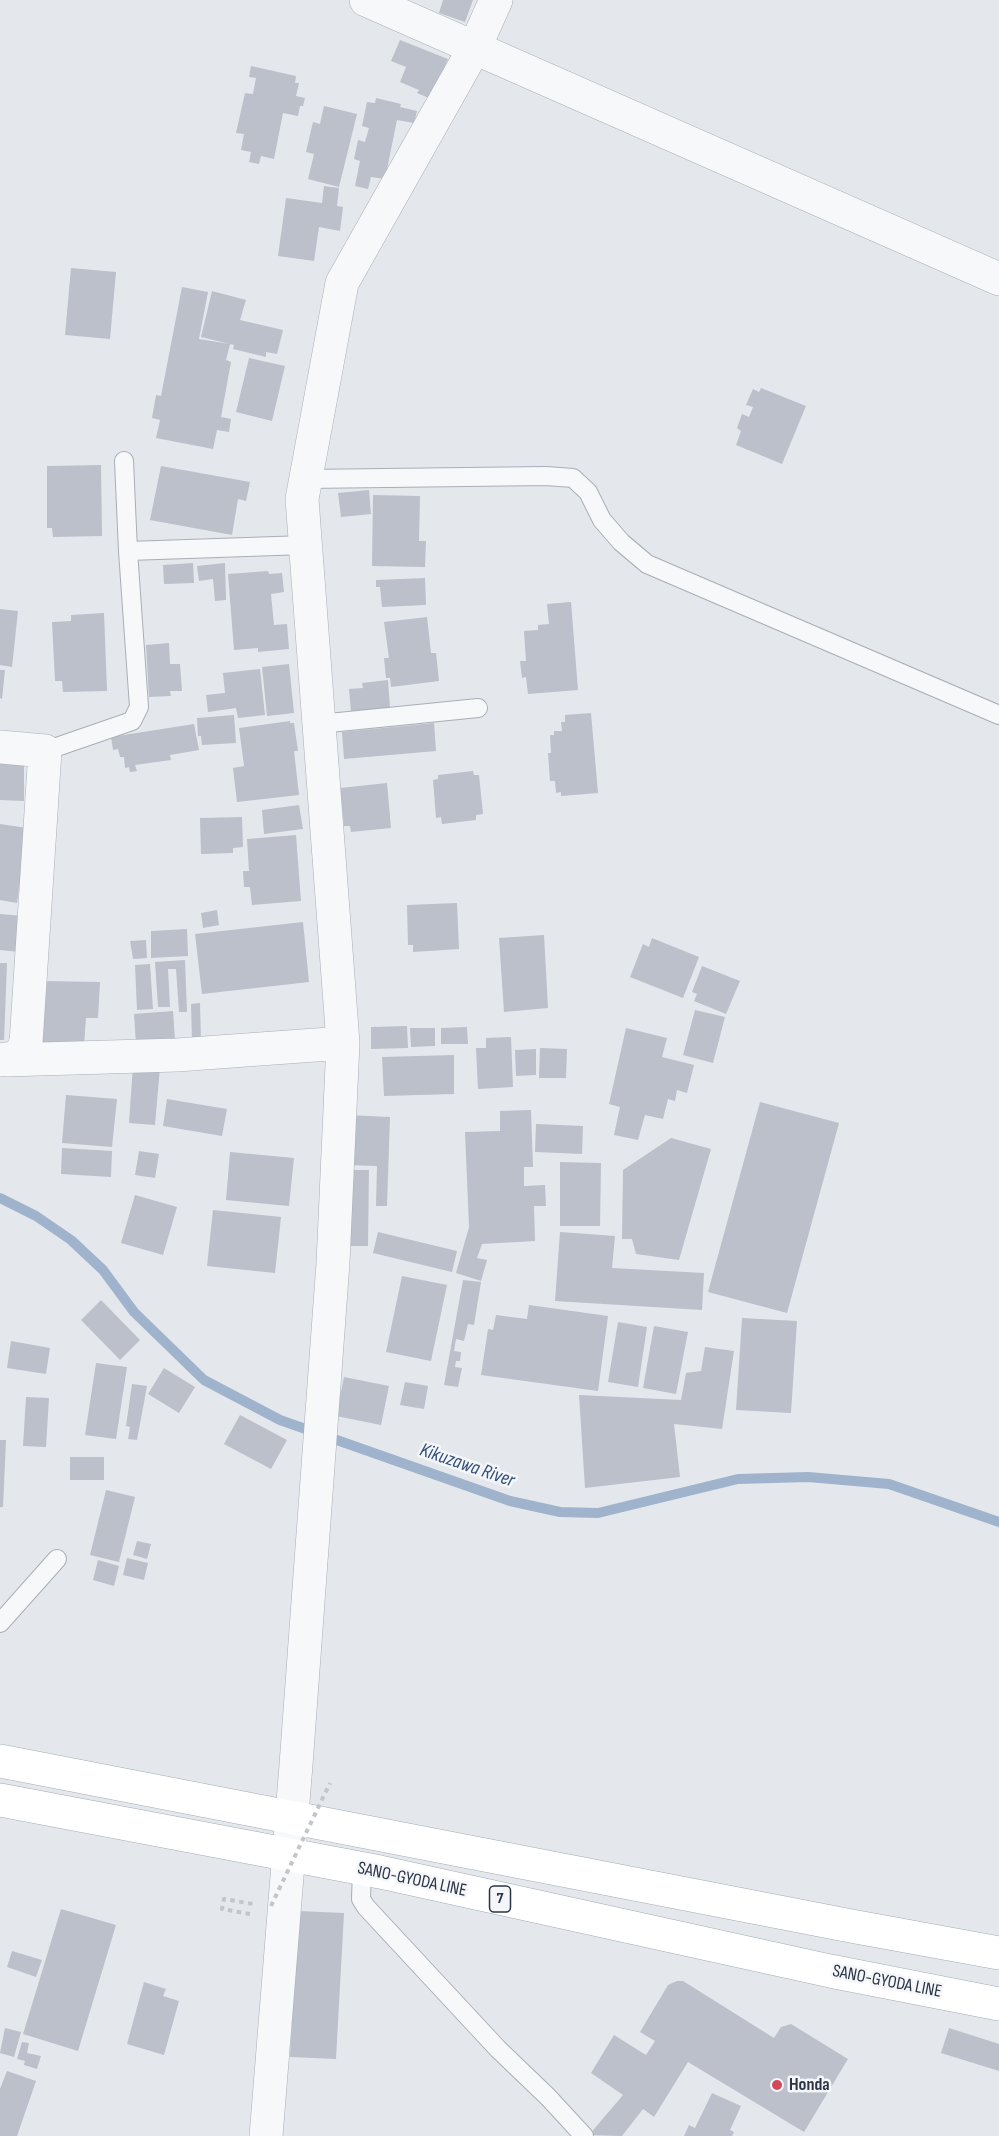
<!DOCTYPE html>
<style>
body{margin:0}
canvas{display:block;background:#e4e7ec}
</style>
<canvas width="999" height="2136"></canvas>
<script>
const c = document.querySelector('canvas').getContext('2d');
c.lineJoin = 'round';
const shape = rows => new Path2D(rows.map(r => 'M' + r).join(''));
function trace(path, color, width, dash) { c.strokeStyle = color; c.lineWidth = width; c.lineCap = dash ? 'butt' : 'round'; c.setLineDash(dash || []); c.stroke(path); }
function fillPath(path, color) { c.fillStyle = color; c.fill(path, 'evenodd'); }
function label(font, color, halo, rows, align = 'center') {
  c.font = font + ' "Sofia Sans Condensed",sans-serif'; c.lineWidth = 5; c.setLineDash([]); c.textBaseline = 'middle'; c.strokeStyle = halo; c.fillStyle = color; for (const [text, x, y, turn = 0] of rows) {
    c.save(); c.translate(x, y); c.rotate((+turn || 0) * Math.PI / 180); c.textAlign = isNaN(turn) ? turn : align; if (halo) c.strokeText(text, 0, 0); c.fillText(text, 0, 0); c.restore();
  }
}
trace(shape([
 [0,1198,36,1216,71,1240,103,1270,134,1312,204,1380,280,1420,510,1501,560,1512,598,1513,738,1479,808,1477,889,1484,999,1522]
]), '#9fb4cc', 10);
fillPath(shape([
 [443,0,473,0,465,22,439,13],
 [400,40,448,59,431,99,417,93,419,90,400,82,406,67,391,61],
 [251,66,296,76,295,83,299,83,296,96,305,98,303,106,300,106,298,116,283,113,274,159,261,156,259,164,249,162,251,152,241,150,244,134,236,133,245,93,253,94,256,78,249,77],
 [376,98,401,104,400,107,417,111,414,123,397,120,385,179,371,177,368,189,355,186,360,161,354,159,358,140,365,142,369,128,362,126,367,102,375,103],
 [324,106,357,114,339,187,308,179,314,154,306,152,313,122,320,124],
 [324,186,339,188,337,206,343,207,340,231,319,227,314,261,278,256,286,198,322,203],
 [71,268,116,272,110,339,65,335],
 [182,287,208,292,199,339,230,344,226,360,231,362,221,417,231,419,229,432,217,430,213,449,156,438,160,420,152,418,156,395,161,396],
 [212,291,246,300,240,320,283,330,277,354,266,352,266,357,233,349,234,345,201,337],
 [249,358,285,366,272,421,236,412],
 [761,388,806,406,782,464,736,445,741,431,737,428,742,414,749,417,753,407,746,405,753,389,759,392],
 [101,465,102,536,53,537,52,528,47,528,47,466],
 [161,466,250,482,246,501,238,499,232,535,150,520],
 [369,490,371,514,341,517,338,493],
 [373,495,420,496,419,541,426,541,425,567,372,566],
 [193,563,194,583,164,584,163,565],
 [225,563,226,600,215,601,213,579,199,581,197,566],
 [268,571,269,574,282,573,284,592,271,594,274,625,287,624,289,649,258,652,258,648,234,650,228,574],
 [425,578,426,605,382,607,380,587,376,587,376,580],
 [571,602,578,690,528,694,526,677,522,678,520,661,526,661,524,631,538,630,538,625,549,624,547,604],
 [0,609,18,611,12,667,0,665],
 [104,613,107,691,63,692,62,681,55,681,52,622,71,621,71,615],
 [427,617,431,653,436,653,439,681,391,687,390,678,386,678,384,658,389,658,384,622],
 [169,643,170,664,180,664,182,691,170,691,171,696,149,697,146,645],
 [289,664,294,713,267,716,262,667],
 [260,669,265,715,238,718,236,708,208,712,206,695,225,693,223,673],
 [0,670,5,670,2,699,0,698],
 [388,680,390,708,351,711,349,689,363,688,362,683],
 [591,713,598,793,561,796,561,792,556,793,555,781,550,781,548,753,551,753,550,735,554,735,554,731,562,731,561,722,565,722,565,715],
 [234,715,236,743,202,745,201,736,198,736,197,718],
 [290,721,290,723,294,723,298,751,294,751,299,795,237,802,233,768,244,766,239,728],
 [434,723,436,751,344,759,342,732],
 [194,724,199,750,170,755,171,760,135,765,137,771,130,772,129,767,125,768,124,757,120,757,118,749,113,750,111,737],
 [0,758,24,758,24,801,0,800],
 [473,771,474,775,479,775,483,814,476,815,476,820,442,824,441,817,436,818,433,780,438,779,438,775],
 [387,783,391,828,351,832,350,826,344,826,340,788],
 [299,805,303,829,264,834,262,810],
 [242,817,243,847,233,848,233,853,201,854,200,818],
 [0,824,27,828,17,903,0,900],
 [296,835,301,901,252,905,250,887,244,887,243,871,249,871,247,839],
 [457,903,459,949,413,952,413,945,408,945,407,905],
 [217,910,219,925,203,928,201,913],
 [0,914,23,916,19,952,0,950],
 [303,922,309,982,202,994,195,934],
 [187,929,188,956,151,958,151,931],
 [544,935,548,1008,504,1012,499,938],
 [652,938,699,957,683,998,630,977,643,944,649,947],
 [146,940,147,958,133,959,130,941],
 [185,960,187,1012,179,1012,176,969,168,969,170,1007,158,1007,155,962],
 [0,963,7,963,4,1040,0,1040],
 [150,964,153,1009,137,1010,135,965],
 [702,966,740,981,726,1014,694,1001,697,994,692,992],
 [42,981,100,982,98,1018,86,1018,84,1046,39,1044],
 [200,1003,201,1040,192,1041,191,1004],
 [695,1010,725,1017,713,1063,683,1055],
 [173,1011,175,1041,136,1044,134,1014],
 [407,1026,408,1048,371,1049,371,1027],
 [467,1027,468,1044,441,1044,441,1028],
 [410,1028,435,1028,435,1046,411,1047],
 [626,1028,667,1038,662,1057,694,1065,687,1093,677,1090,675,1101,668,1099,663,1119,645,1115,638,1140,614,1135,620,1107,609,1104],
 [511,1037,513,1087,478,1089,476,1048,486,1048,486,1038],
 [540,1048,567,1049,566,1078,539,1078],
 [536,1049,536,1075,516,1076,515,1050],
 [454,1055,454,1094,384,1096,382,1057],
 [133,1065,160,1067,155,1125,129,1123],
 [66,1095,117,1099,112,1147,62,1143],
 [167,1099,227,1109,222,1136,163,1126],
 [760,1102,839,1123,787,1313,708,1292],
 [531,1110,533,1167,524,1167,524,1186,545,1185,546,1206,534,1206,535,1241,482,1244,477,1258,487,1260,481,1281,456,1273,469,1227,465,1132,500,1131,500,1111],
 [348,1115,390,1117,387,1206,376,1206,377,1166,347,1165],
 [536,1124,583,1126,582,1154,535,1152],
 [671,1138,711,1149,679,1260,636,1254,632,1239,622,1239,623,1170],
 [62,1148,112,1151,111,1177,61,1174],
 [139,1151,159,1154,155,1178,135,1175],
 [230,1152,294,1158,289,1206,226,1200],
 [560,1162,601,1163,600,1226,560,1226],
 [348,1170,369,1170,368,1246,346,1246],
 [135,1195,177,1207,163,1255,121,1243],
 [213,1210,281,1217,275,1273,207,1266],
 [378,1232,457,1251,452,1272,373,1253],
 [560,1232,615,1236,612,1268,704,1273,702,1310,555,1301],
 [402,1276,447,1285,431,1361,386,1352],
 [463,1280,481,1282,474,1325,468,1324,464,1341,456,1339,454,1351,461,1352,460,1361,456,1361,455,1367,462,1368,458,1387,444,1385],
 [101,1300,140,1340,120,1360,81,1320],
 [529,1305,608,1316,598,1391,481,1375,488,1329,493,1330,496,1315,527,1319],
 [742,1318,797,1321,791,1413,736,1410],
 [618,1322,647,1327,638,1387,608,1382],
 [654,1326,688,1332,676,1394,643,1388],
 [11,1341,50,1348,46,1374,7,1368],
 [705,1347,734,1351,722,1429,674,1424,680,1477,585,1488,579,1395,681,1400,686,1373,701,1371],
 [96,1363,127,1367,116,1439,85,1435],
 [164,1368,195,1387,179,1413,148,1394],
 [344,1377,389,1386,381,1425,336,1416],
 [405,1382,428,1386,424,1409,400,1405],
 [132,1384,147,1386,137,1440,128,1439,130,1427,126,1426],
 [26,1397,49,1398,46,1447,23,1446],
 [240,1415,287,1440,271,1469,224,1444],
 [0,1440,6,1440,3,1507,0,1507],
 [70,1457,104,1457,104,1480,70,1480],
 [106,1490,135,1497,119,1562,90,1555],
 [137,1541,151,1544,147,1559,133,1555],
 [127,1558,148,1563,144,1580,123,1575],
 [98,1560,119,1566,114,1586,93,1580],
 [61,1909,116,1925,78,2051,23,2034],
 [298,1911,344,1913,336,2059,290,2057],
 [12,1951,42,1960,36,1977,7,1967],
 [677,1981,683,1981,774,2038,781,2027,791,2024,848,2059,804,2132,688,2062,654,2117,643,2109,622,2136,589,2135,623,2095,591,2073,614,2035,646,2055,655,2041,640,2032,668,1985],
 [144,1982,166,1989,163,1996,179,2001,164,2055,127,2044],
 [5,2028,21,2032,14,2057,0,2053],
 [949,2028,999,2044,999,2071,941,2053],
 [22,2042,29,2043,27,2053,41,2056,37,2069,24,2065,25,2061,17,2059],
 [7,2071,36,2081,17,2136,0,2136,0,2089],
 [712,2093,741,2106,730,2130,734,2132,732,2136,684,2136,689,2125,695,2128]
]), '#bbc0ca');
const lane = shape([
 [305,479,546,476,573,478,588,492,602,520,621,542,647,564,999,715],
 [128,551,306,545],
 [319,724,478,708],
 [45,751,132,721,139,707,128,551,124,461],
 [0,1623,57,1559],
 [362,1869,361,1899,366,1907,498,2049,548,2097,584,2136]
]);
const street = shape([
 [366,0,999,279],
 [0,747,45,751,26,1043,19,1057,0,1060],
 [6,1060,177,1055,343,1043],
 [266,2136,296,1765,333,1263,343,1043,302,499,342,283,475,47,496,0]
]);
const primary = shape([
 [0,1761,851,1926,999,1953],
 [0,1800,380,1872,830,1971,999,2004]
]);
trace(lane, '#a9aeb7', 20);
trace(street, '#a9aeb7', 34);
trace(primary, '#a3abb8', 34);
trace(shape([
 [250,1914,222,1909,224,1899,253,1904]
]), '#c2c5cb', 4, [4.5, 4.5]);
trace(lane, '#f7f8fa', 18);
trace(street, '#f7f8fa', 33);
trace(primary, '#fff', 33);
trace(shape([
 [271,1906,330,1783]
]), '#c2c5cb', 4, [4.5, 4.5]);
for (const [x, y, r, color] of [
 [777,2085,6,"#d1495b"]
]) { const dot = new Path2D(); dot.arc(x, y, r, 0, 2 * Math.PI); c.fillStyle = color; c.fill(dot); trace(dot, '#f4f6f9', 2); }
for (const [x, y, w] of [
 [500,1899,21]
]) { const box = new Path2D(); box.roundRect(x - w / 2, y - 13, w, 26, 4.5); c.fillStyle = '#f4f6f9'; c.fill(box); trace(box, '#2b3445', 1.5); }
label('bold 16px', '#2b3445', null, [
 ["7",500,1899]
]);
label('18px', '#2b3445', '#f4f6f9', [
 ["SANO-GYODA LINE",412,1880,12],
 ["SANO-GYODA LINE",887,1982,11]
]);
label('bold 18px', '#2b3445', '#f4f6f9', [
 ["Honda",789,2085]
], 'left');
label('italic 20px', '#34527a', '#f4f6f9', [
 ["Kikuzawa River",467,1466,19]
]);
</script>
